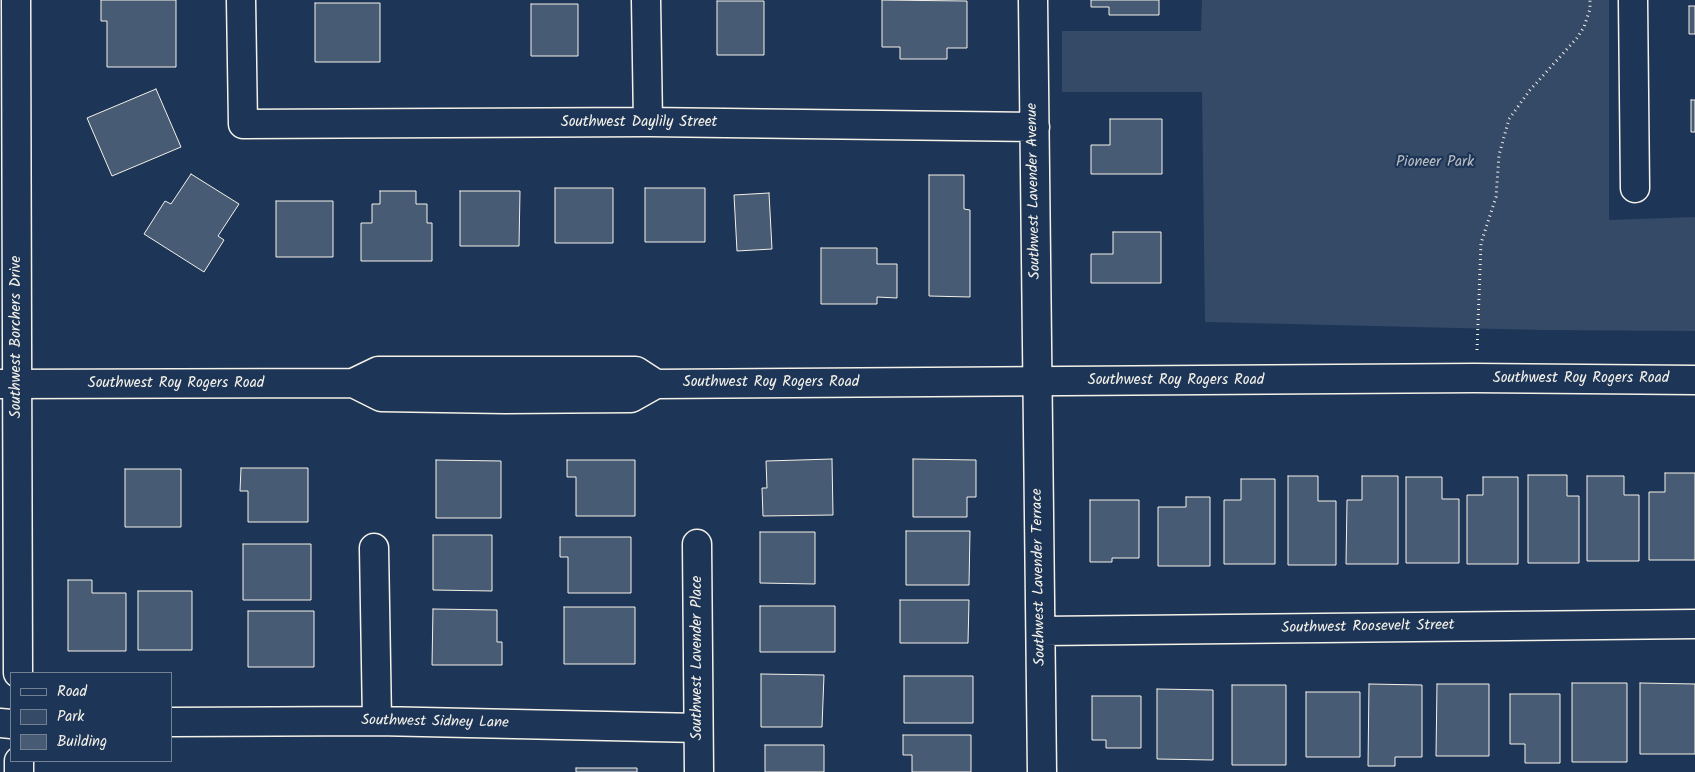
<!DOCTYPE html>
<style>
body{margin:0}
#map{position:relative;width:1695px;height:772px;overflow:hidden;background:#1d3557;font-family:Kalam,sans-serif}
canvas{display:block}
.legend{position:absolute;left:10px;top:672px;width:162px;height:90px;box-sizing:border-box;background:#1d3557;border:1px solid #738091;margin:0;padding:6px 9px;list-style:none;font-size:15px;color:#f4f1e8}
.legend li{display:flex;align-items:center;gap:10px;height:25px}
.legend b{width:25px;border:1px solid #738091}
</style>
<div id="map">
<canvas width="1695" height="772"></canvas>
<ul class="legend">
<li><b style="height:6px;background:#1d3557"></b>Road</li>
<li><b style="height:14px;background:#354a67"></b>Park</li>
<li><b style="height:14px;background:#485b74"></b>Building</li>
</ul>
</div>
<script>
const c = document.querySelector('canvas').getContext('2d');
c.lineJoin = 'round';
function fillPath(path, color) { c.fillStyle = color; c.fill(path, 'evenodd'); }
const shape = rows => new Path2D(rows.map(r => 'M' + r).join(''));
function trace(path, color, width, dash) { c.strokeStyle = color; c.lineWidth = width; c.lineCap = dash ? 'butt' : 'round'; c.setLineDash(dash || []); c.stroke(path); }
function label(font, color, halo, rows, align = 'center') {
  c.font = font + ' Kalam,sans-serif'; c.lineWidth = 4.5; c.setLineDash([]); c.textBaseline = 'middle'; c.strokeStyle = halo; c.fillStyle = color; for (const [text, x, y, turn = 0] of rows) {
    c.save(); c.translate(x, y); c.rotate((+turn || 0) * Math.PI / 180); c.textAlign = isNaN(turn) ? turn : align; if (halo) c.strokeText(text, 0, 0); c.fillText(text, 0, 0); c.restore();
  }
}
fillPath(shape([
 [1202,0,1609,0,1609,220,1695,217,1695,331,1542,330,1205,322,1202,92,1062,92,1062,31,1201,31]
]), '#354a67');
const building = shape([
 [101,0,176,0,176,67,107,67,107,21,101,21,101,0],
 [882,0,967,1,967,48,947,48,947,59,900,59,900,47,882,47,882,0],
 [1091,0,1159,0,1159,15,1109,15,1109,7,1091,7,1091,0],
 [717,1,764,1,764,55,717,55,717,1],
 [315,3,380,3,380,62,315,62,315,3],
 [531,4,578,4,578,56,531,56,531,4],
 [1689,6,1695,6,1695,34,1689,34,1689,6],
 [156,89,181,147,112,176,87,118,156,89],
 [1691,100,1695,100,1695,132,1691,132,1691,100],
 [1110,119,1162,119,1162,174,1091,174,1091,145,1110,145,1110,119],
 [191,174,239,204,218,236,224,240,204,272,144,234,165,201,171,204,191,174],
 [929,175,964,175,964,209,970,210,970,297,929,296,929,175],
 [555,188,613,188,613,243,555,243,555,188],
 [645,188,705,188,705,242,645,242,645,188],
 [380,191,416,191,416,204,427,204,427,223,432,223,432,261,361,261,361,223,372,223,372,204,380,204,380,191],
 [460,191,520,191,519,246,460,246,460,191],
 [769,193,772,249,737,251,734,195,769,193],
 [276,201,333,201,333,257,276,257,276,201],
 [1113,232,1161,232,1161,283,1091,283,1091,254,1113,254,1113,232],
 [821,248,877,248,877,264,897,264,897,298,877,297,877,304,821,304,821,248],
 [832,459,833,515,763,516,762,488,767,488,766,461,832,459],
 [913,459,976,460,976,497,967,497,967,517,913,517,913,459],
 [436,460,501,461,501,518,436,518,436,460],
 [567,460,635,460,635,516,576,516,576,477,567,477,567,460],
 [241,468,308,468,308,522,248,522,248,491,240,491,241,468],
 [125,469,181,469,181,527,125,527,125,469],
 [1665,473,1695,473,1695,560,1649,560,1649,492,1665,492,1665,473],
 [1528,475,1567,475,1567,496,1579,496,1579,563,1528,563,1528,475],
 [1288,476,1318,476,1318,501,1336,501,1336,565,1288,565,1288,476],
 [1362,476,1398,476,1398,564,1346,564,1347,500,1362,500,1362,476],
 [1587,476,1624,476,1624,495,1639,495,1639,561,1587,561,1587,476],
 [1406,477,1442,477,1442,499,1459,499,1459,563,1406,563,1406,477],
 [1483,477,1518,477,1518,564,1467,564,1467,495,1483,495,1483,477],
 [1241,479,1275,479,1275,564,1224,564,1224,500,1241,500,1241,479],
 [1186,497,1210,497,1210,566,1158,566,1158,507,1186,507,1186,497],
 [1090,500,1139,500,1139,558,1112,558,1112,562,1090,562,1090,500],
 [906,531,970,531,969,585,906,585,906,531],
 [760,532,815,532,815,584,760,583,760,532],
 [433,535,492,535,492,591,433,590,433,535],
 [560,537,631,537,631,593,568,593,568,557,560,557,560,537],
 [243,544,311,544,311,600,243,600,243,544],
 [68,580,92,580,92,593,126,593,126,651,68,651,68,580],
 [138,591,192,591,192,650,138,650,138,591],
 [900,600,969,600,968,643,900,643,900,600],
 [760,606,835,606,835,652,760,652,760,606],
 [564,607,635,607,635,664,564,664,564,607],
 [433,609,497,610,497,642,502,642,502,665,432,665,433,609],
 [248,611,314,611,314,667,248,667,248,611],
 [761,674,824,675,822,727,761,727,761,674],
 [904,676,973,676,973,723,904,723,904,676],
 [1572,683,1627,683,1627,762,1572,762,1572,683],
 [1640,683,1695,684,1695,754,1640,754,1640,683],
 [1369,684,1422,685,1422,757,1395,757,1395,766,1368,766,1369,684],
 [1437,684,1489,684,1489,756,1436,756,1437,684],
 [1232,685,1286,685,1286,765,1232,765,1232,685],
 [1157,689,1213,690,1213,760,1157,759,1157,689],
 [1306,692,1360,692,1360,757,1306,757,1306,692],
 [1510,694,1560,694,1560,763,1525,763,1525,744,1510,744,1510,694],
 [1092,696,1141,696,1141,748,1106,748,1106,740,1092,740,1092,696],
 [903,735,971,735,971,772,912,772,912,755,903,755,903,735],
 [765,745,824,745,824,772,765,772,765,745],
 [576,768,637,768,637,772,576,772,576,768]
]);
fillPath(building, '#485b74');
trace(building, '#f4f1e8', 1);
const minor = shape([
 [16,0,18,673],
 [241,0,243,124,648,122,1035,127],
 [646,0,648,122],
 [1033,0,1042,772],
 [1633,0,1635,188],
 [697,544,699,772],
 [374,548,377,721],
 [1041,631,1695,624],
 [171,722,377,721,698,728],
 [0,723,11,724],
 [19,761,19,772]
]);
const major = shape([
 [353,383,381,397,505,399,631,398,656,384,1474,378,1695,380],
 [0,384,353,383,378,371,636,371,656,384]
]);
trace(minor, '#f4f1e8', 31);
trace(major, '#f4f1e8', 31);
trace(shape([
 [1477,350,1481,243,1496,197,1499,155,1509,119,1530,90,1577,38,1584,27,1590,9,1590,0]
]), '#f4f1e8', 3, [1, 4]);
trace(minor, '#1d3557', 28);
trace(major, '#1d3557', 28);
label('15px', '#f4f1e8', '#1d3557', [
 ["Southwest Daylily Street",639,123],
 ["Southwest Lavender Avenue",1035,191,-91],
 ["Southwest Borchers Drive",17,337,-90],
 ["Southwest Roy Rogers Road",1581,379],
 ["Southwest Roy Rogers Road",1176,381],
 ["Southwest Roy Rogers Road",771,383],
 ["Southwest Roy Rogers Road",176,384],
 ["Southwest Lavender Terrace",1040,577,-91],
 ["Southwest Roosevelt Street",1368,628,-1],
 ["Southwest Lavender Place",698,658,-90],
 ["Southwest Sidney Lane",435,723,1]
]);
label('15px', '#bbbfc1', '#1d3557', [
 ["Pioneer Park",1435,163]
]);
</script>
